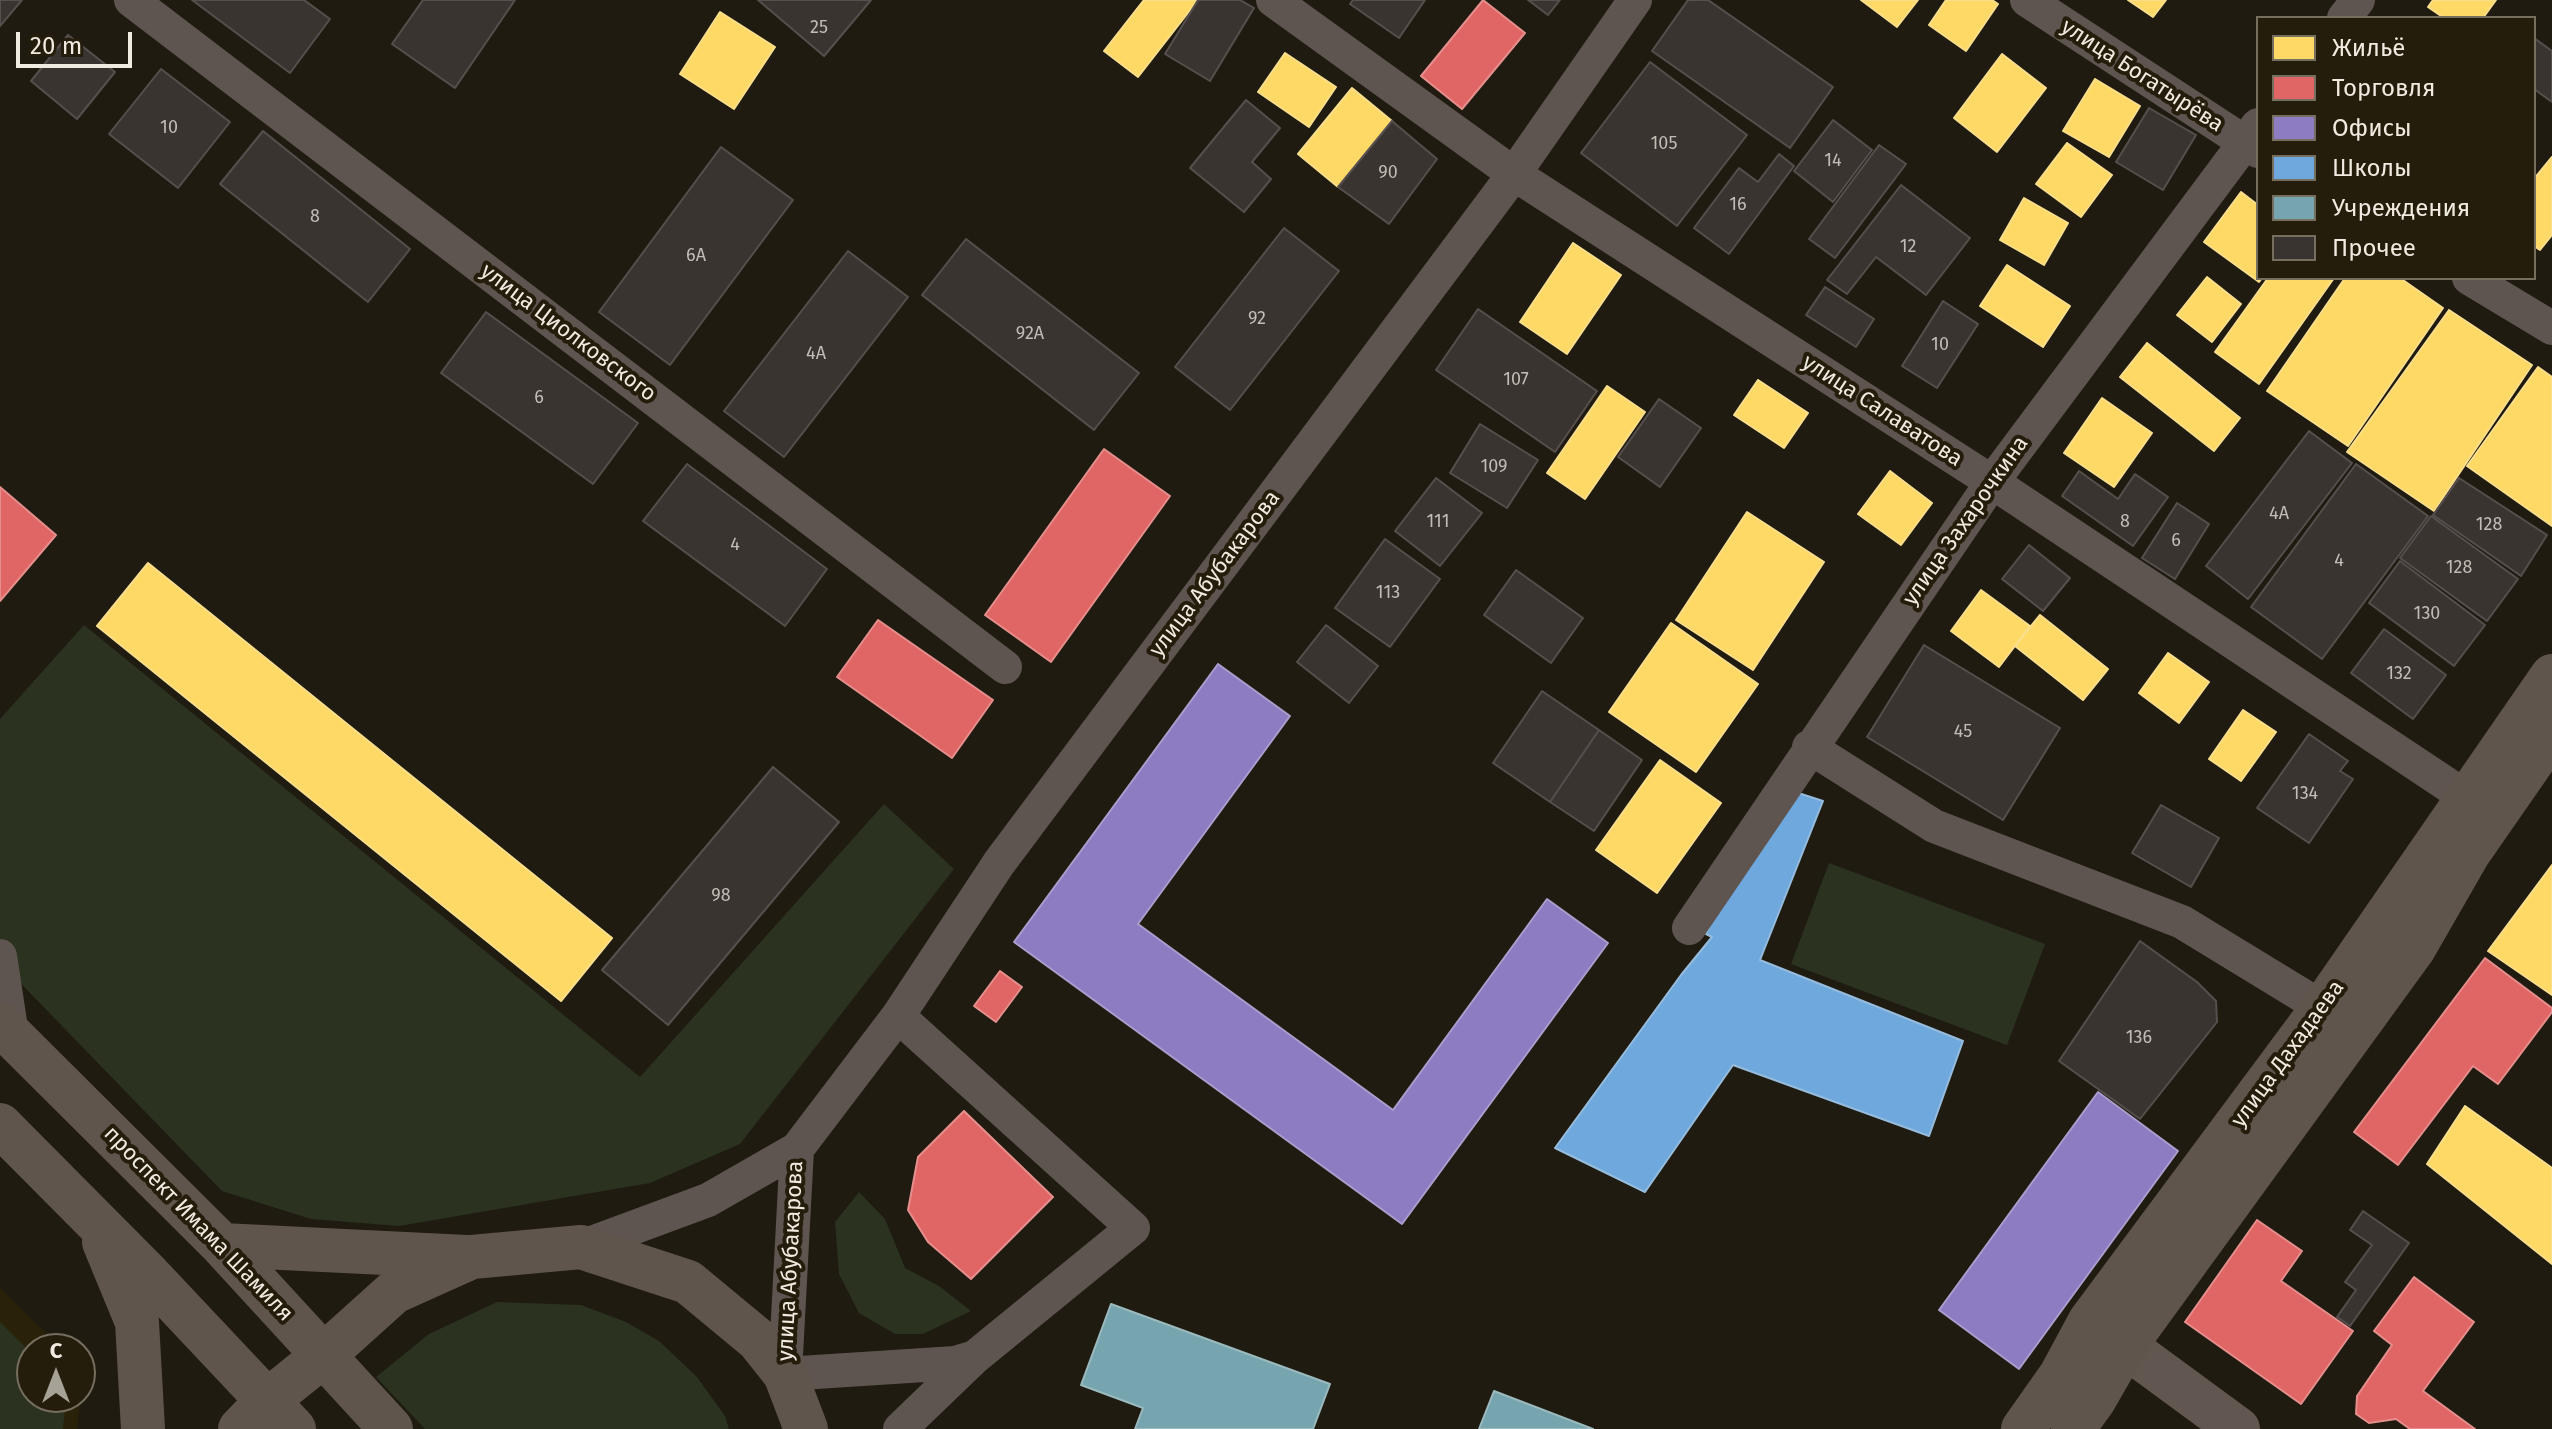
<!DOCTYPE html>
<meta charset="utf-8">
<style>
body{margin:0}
#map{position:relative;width:2552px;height:1429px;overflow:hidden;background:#1f1b11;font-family:"Fira Sans",sans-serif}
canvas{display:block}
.legend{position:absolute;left:2256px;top:16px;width:280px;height:264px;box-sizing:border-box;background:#251d0b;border:2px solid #766f60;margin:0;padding:10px 14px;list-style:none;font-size:24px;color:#f0ebe0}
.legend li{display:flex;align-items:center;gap:16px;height:40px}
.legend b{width:40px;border:2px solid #766f60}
.north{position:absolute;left:16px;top:1333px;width:80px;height:80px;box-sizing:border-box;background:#251d0b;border:2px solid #766f60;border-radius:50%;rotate:0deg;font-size:22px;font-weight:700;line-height:32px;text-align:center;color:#f0ebe0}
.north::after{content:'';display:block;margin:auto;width:28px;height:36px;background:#a7a298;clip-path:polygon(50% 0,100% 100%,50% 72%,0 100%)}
.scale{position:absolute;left:16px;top:32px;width:116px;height:36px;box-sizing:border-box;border:4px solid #f0ebe0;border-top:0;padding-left:10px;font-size:24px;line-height:28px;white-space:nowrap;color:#f0ebe0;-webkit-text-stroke:6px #251d0b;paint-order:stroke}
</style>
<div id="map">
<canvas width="2552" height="1429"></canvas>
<ul class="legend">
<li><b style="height:22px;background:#ffd966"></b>Жильё</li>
<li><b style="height:22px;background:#e06666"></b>Торговля</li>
<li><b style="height:22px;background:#8e7cc3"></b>Офисы</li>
<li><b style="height:22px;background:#6fa8dc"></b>Школы</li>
<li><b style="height:22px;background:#76a5af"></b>Учреждения</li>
<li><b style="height:22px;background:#3a3431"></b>Прочее</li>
</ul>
<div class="north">С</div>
<div class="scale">20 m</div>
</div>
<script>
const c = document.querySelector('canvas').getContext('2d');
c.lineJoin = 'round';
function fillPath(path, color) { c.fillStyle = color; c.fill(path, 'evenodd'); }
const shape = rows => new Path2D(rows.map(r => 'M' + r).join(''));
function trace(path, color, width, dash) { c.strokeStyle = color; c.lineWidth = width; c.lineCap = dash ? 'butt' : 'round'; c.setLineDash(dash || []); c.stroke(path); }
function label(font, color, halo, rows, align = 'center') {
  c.font = font + ' "Fira Sans",sans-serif'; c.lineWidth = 8; c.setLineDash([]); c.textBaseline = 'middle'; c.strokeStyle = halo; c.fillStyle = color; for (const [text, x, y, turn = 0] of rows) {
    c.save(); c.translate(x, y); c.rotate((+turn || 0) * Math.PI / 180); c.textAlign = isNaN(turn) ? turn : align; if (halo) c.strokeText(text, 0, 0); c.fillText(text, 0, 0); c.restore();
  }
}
fillPath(shape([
 [0,1288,62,1349,32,1349,32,1397,80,1397,80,1367,84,1371,77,1429,0,1429]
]), '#2a2109');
fillPath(shape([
 [84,625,640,1077,884,804,954,869,740,1144,650,1183,399,1226,311,1219,222,1191,0,962,0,719],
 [1829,863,2045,944,2007,1045,1791,964],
 [859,1192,885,1219,905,1268,939,1286,971,1311,923,1334,895,1334,859,1313,839,1274,835,1222],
 [497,1302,581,1305,626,1322,659,1341,697,1377,725,1416,729,1429,425,1429,376,1377,429,1334],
 [0,1322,32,1354,32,1397,66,1397,63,1429,0,1429]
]), '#2b3220');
const homes = shape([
 [1144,0,1198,0,1138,77,1104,51,1144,0],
 [1861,0,1918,0,1897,27,1861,0],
 [1946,0,1992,0,1998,4,1966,51,1929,25,1946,0],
 [2128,0,2166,0,2153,17,2128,0],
 [2433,0,2496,0,2483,18,2444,18,2428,7,2433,0],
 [720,12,775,47,734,109,680,74,720,12],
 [1285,53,1336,87,1309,127,1258,92,1285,53],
 [2002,54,2046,88,1997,152,1954,118,2002,54],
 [2095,79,2140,106,2109,157,2063,131,2095,79],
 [1352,88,1392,121,1338,187,1298,154,1352,88],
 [2067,143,2112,175,2081,217,2036,184,2067,143],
 [2552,157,2552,235,2540,250,2534,246,2534,179,2552,157],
 [2241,192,2258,205,2258,278,2262,278,2259,282,2204,242,2241,192],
 [2024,198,2068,223,2044,265,2000,240,2024,198],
 [1573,243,1621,275,1567,354,1520,322,1573,243],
 [2007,265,2070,306,2043,347,1980,306,2007,265],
 [2207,277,2241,304,2212,342,2177,315,2207,277],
 [2268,278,2334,278,2259,384,2215,352,2268,278],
 [2345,278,2400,278,2443,308,2348,446,2267,391,2345,278],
 [2449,310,2532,365,2434,511,2347,452,2449,310],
 [2147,343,2240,418,2214,451,2120,377,2147,343],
 [2538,367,2552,377,2552,526,2467,466,2538,367],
 [1758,380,1808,413,1784,448,1734,415,1758,380],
 [1607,386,1645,412,1585,499,1547,473,1607,386],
 [2102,398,2152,433,2114,487,2064,453,2102,398],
 [1890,471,1932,503,1901,545,1858,514,1890,471],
 [1747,512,1824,562,1753,670,1676,620,1747,512],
 [148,563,612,938,561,1001,97,626,148,563],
 [1981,590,2030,626,1999,667,1951,631,1981,590],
 [2040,615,2108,669,2083,700,2015,646,2040,615],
 [1671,623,1758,684,1696,772,1609,712,1671,623],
 [2168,653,2209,682,2179,723,2139,693,2168,653],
 [2243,710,2276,732,2241,781,2209,759,2243,710],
 [1660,760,1721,803,1657,893,1596,850,1660,760],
 [2552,865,2552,995,2488,951,2552,865],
 [2465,1106,2552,1168,2552,1264,2427,1164,2465,1106]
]);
fillPath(homes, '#ffd966');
trace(homes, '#fade8b', 2);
const shops = shape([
 [1483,0,1525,33,1462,109,1421,76,1483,0],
 [1104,449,1170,496,1051,662,985,615,1104,449],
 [0,487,56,535,0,601,0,487],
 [878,620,993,700,952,758,837,677,878,620],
 [2485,958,2552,1008,2552,1012,2498,1084,2473,1066,2398,1165,2354,1132,2485,958],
 [1000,971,1022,987,996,1022,974,1006,1000,971],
 [964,1111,1053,1197,971,1279,928,1242,908,1210,918,1157,964,1111],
 [2257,1220,2302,1251,2281,1281,2353,1331,2301,1404,2185,1322,2257,1220],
 [2414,1277,2474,1322,2423,1391,2475,1429,2410,1429,2396,1419,2369,1423,2356,1414,2357,1396,2392,1345,2374,1331,2414,1277]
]);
fillPath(shops, '#e06666');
trace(shops, '#e58e8b', 2);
const offices = shape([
 [1218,664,1290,716,1138,924,1393,1110,1547,899,1608,943,1402,1224,1014,942,1218,664],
 [2098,1092,2178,1151,2019,1369,1939,1310,2098,1092]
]);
fillPath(offices, '#8e7cc3');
trace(offices, '#ab9dcc', 2);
const schools = shape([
 [1792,791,1823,801,1760,960,1963,1041,1929,1136,1733,1065,1645,1192,1555,1148,1681,975,1712,937,1706,934,1726,891,1792,791]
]);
fillPath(schools, '#6fa8dc');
trace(schools, '#96bcdd', 2);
const public = shape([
 [1111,1304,1330,1384,1313,1429,1135,1429,1143,1408,1081,1385,1111,1304],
 [1494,1391,1593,1429,1479,1429,1494,1391]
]);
fillPath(public, '#76a5af');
trace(public, '#9bbabe', 2);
const building = shape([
 [0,0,22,0,0,26,0,0],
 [192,0,304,0,330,19,290,73,192,0],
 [423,0,515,0,455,88,392,44,423,0],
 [758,0,871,0,824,56,758,0],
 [1198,0,1240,0,1254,8,1210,81,1165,54,1198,0],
 [1353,0,1425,0,1399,38,1350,4,1353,0],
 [1528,0,1560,0,1548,15,1528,0],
 [1688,0,1708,0,1833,87,1790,148,1652,51,1688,0],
 [68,35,115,72,77,119,31,81,68,35],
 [2534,38,2552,51,2552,102,2534,89,2534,38],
 [1650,62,1747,135,1677,226,1581,153,1650,62],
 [161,69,230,122,178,188,109,134,161,69],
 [1246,100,1280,128,1252,162,1271,179,1244,212,1190,168,1246,100],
 [2149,108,2196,135,2163,190,2116,162,2149,108],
 [1833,120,1872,150,1833,202,1794,171,1833,120],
 [1392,121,1437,159,1389,224,1338,187,1392,121],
 [263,131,410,249,368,302,220,184,263,131],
 [1879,145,1906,164,1835,258,1809,239,1879,145],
 [721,147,793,200,670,365,599,312,721,147],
 [1779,154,1794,166,1729,254,1694,228,1739,168,1758,182,1779,154],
 [1901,185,1970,238,1926,295,1876,257,1847,294,1827,280,1901,185],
 [1284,228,1339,271,1230,410,1175,367,1284,228],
 [966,239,1139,373,1094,430,922,295,966,239],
 [848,251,908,297,784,457,724,411,848,251],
 [1825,287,1874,319,1856,347,1806,315,1825,287],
 [1943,301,1978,324,1937,388,1902,366,1943,301],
 [1478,309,1597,391,1555,452,1436,370,1478,309],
 [486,312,638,423,593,484,441,373,486,312],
 [1659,399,1701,428,1660,487,1618,457,1659,399],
 [1480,424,1538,460,1507,508,1450,473,1480,424],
 [2309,431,2352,463,2248,599,2206,566,2309,431],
 [687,464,827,569,785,626,643,521,687,464],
 [2356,464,2428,516,2322,659,2251,607,2356,464],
 [2079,471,2118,499,2135,474,2168,497,2133,546,2062,496,2079,471],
 [1436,478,1482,513,1440,566,1395,531,1436,478],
 [2459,478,2547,535,2521,576,2433,515,2459,478],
 [2177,503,2209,524,2175,579,2142,558,2177,503],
 [2431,516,2518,579,2487,621,2400,558,2431,516],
 [1385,539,1440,579,1390,647,1335,608,1385,539],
 [2029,545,2070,578,2043,611,2002,579,2029,545],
 [2400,561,2485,625,2454,666,2369,603,2400,561],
 [1516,570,1583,618,1551,663,1484,615,1516,570],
 [1326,625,1378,666,1349,703,1297,662,1326,625],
 [2384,629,2446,675,2413,719,2351,673,2384,629],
 [1924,645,2060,728,2003,820,1867,737,1924,645],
 [1542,691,1599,730,1550,802,1493,763,1542,691],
 [1599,730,1642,760,1594,831,1550,802,1599,730],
 [2309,734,2348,761,2340,771,2353,779,2309,843,2257,808,2309,734],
 [773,767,839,822,668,1025,602,970,773,767],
 [2161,805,2219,838,2191,887,2132,853,2161,805],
 [2140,941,2197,982,2216,1001,2217,1022,2140,1119,2059,1061,2140,941],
 [2363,1211,2409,1243,2350,1326,2337,1317,2356,1290,2345,1282,2372,1245,2350,1230,2363,1211]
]);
fillPath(building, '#3a3431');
trace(building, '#564f4d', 2);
trace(shape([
 [131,0,1005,667],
 [1273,0,1514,174,1992,482,2466,797,2488,808],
 [2027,0,2258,151],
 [2344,18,2358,0],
 [2469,278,2552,328],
 [1809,747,1934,826,2182,922,2341,1019],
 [1689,928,1992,482,2258,125],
 [0,956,12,1035],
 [898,1016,1133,1228,975,1357,900,1429],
 [797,1149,785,1374,955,1363,975,1357],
 [581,1247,708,1200,797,1149,898,1016,999,863,1514,174,1635,0]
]), '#5f5550', 34);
trace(shape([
 [2095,1324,2238,1429]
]), '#625750', 44);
trace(shape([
 [0,1024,222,1245,391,1429],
 [0,1125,149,1275,294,1429],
 [104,1242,137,1322,143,1429],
 [222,1245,466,1257],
 [240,1429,267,1401,324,1355,394,1292,472,1257,581,1247,688,1282,758,1340,785,1374,806,1429],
 [2023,1429,2061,1375,2090,1321,2324,1006,2552,676],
 [2073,1429,2094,1400,2125,1346,2414,948,2468,854,2552,733]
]), '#60554c', 44);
label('18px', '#c2bdb4', null, [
 ["25",819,28],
 ["10",169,128],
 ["105",1664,144],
 ["14",1833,161],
 ["90",1388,173],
 ["16",1738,205],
 ["8",315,217],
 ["12",1908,247],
 ["6А",696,256],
 ["92",1257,319],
 ["92А",1030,334],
 ["10",1940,345],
 ["4А",816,354],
 ["107",1516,380],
 ["6",539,398],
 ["109",1494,467],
 ["4А",2279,514],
 ["111",1438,522],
 ["8",2125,522],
 ["128",2489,525],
 ["6",2176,541],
 ["4",735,545],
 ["4",2339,561],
 ["128",2459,568],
 ["113",1388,593],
 ["130",2427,614],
 ["132",2399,674],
 ["45",1963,732],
 ["134",2305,794],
 ["98",721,896],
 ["136",2139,1038]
]);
label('22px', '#f0ebe0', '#251d0b', [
 ["улица Богатырёва",2142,76,33],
 ["улица Циолковского",568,333,37],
 ["улица Салаватова",1882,411,33],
 ["улица Захарочкина",1966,521,-55],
 ["улица Абубакарова",1215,574,-53],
 ["улица Дахадаева",2288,1054,-54],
 ["проспект Имама Шамиля",198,1224,46],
 ["улица Абубакарова",791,1261,-87]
]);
</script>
